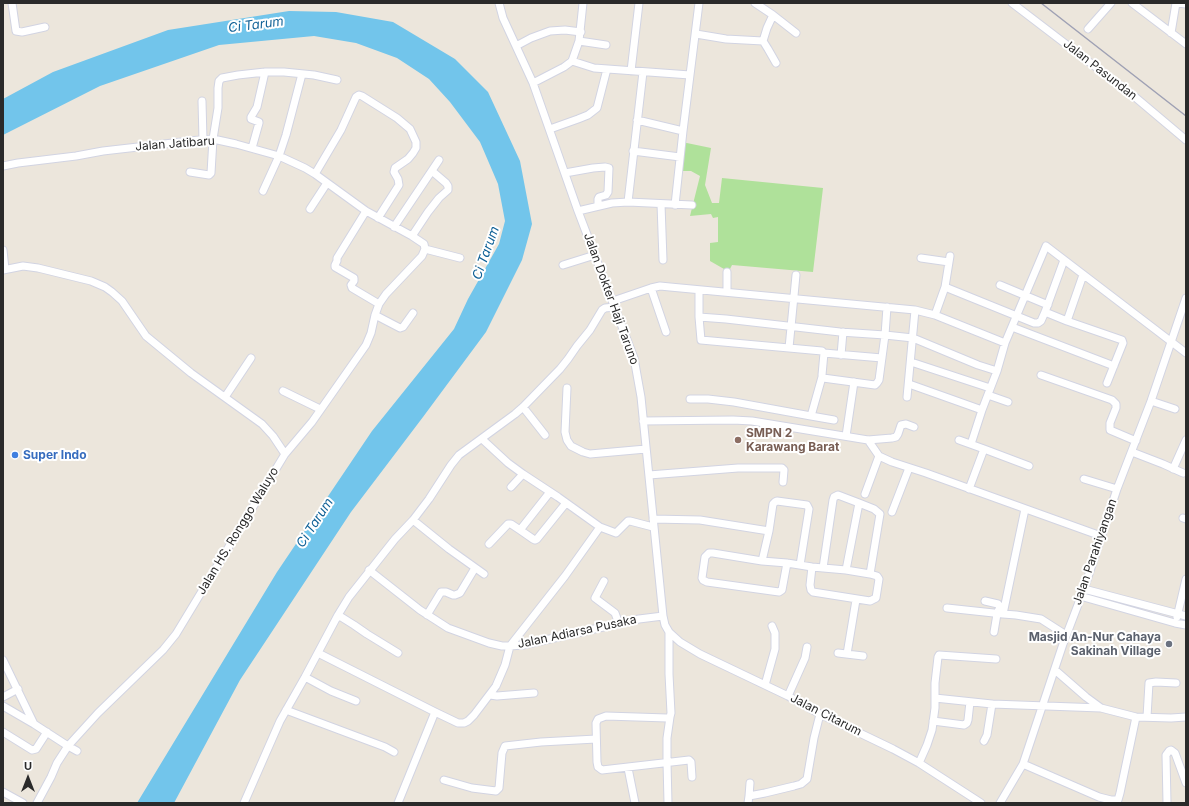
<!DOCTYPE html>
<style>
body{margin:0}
#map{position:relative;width:1189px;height:806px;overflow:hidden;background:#ece6dc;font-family:Inter,sans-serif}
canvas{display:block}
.frame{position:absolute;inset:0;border:4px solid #2a2a2a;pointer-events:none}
.north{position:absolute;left:8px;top:758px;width:40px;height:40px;-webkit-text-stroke:3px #fff;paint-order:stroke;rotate:0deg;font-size:11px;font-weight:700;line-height:16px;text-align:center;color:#2a2a2a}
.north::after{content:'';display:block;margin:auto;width:14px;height:18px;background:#2a2a2a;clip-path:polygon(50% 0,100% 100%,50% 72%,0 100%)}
</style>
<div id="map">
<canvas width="1189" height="806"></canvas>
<div class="frame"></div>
<div class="north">U</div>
</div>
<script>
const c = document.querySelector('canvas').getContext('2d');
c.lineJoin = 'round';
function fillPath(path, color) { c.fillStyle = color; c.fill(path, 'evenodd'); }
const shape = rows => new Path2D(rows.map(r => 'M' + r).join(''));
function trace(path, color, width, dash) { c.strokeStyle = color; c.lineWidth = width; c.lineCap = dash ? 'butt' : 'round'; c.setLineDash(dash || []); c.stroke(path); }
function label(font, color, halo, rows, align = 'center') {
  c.font = font + ' Inter,sans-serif'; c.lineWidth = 4; c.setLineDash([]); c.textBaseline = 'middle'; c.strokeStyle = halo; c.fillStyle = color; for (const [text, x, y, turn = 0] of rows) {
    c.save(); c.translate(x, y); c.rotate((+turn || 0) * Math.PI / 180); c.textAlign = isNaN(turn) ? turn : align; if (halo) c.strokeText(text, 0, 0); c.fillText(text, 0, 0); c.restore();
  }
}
fillPath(shape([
 [682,142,711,148,705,185,712,203,719,203,722,178,823,188,813,272,732,265,730,269,724,269,710,261,710,243,718,242,718,217,713,218,711,214,690,216,700,176,691,171,682,171]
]), '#afe19a');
fillPath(shape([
 [289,11,336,12,393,22,455,59,488,92,520,161,532,224,522,260,486,332,423,417,351,512,240,680,174,803,137,803,277,572,372,431,454,329,468,299,499,244,505,221,498,184,480,142,450,102,429,79,397,58,356,43,314,36,219,45,100,86,3,135,3,99,53,72,168,30]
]), '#72c5eb');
const minor = shape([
 [12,3,16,31,22,32,45,27],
 [499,3,503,18,533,83,578,211,634,358,641,397,663,616,665,625,669,632,680,642,700,654,788,696,820,714,893,749,919,763,981,803],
 [755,3,773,15,796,33],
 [1012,3,1135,97,1186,140],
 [1132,3,1186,44],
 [1177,3,1186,4],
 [1088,29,1111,3],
 [1171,33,1176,3],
 [696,34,726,39,763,41,768,49,776,63],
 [579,41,606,45],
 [763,41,767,28,773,15],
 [516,46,531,38,550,31,565,30,581,32],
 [572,61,579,41,583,3],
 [631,71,639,3],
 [533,83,564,67,572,61,594,68,690,75],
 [202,101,203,140],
 [637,120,683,131],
 [550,129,578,119,588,115,597,108,607,69],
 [252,148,259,123,259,122,251,119,251,117,257,107,265,72],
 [633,151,680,157],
 [3,166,18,163,76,156,103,151,199,140,213,139,236,144,279,156,305,168,315,174,366,211,412,236,424,244,425,249],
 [190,172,209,175,211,173,213,139,218,108,218,88,219,81,222,78,238,75,265,72,284,72,314,75,337,80],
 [565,173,593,168,605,167,609,168,608,192,606,195,599,197,598,199,598,206],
 [315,174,341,130,356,97,359,95,362,96,397,118,410,129,416,142,416,148,413,153,408,159,395,168,394,172,398,179,399,185,378,218],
 [263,191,279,156,286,135,302,74],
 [628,202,643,72],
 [661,204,663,260],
 [675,205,683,131,699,3],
 [310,209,327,183],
 [366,211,337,258,337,261,335,265,335,267,354,278,354,281,351,285,352,288,379,304],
 [578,211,612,203,628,202,692,205],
 [394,227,439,160],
 [412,236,428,212,439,198,448,190,448,186,446,183,432,171],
 [425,249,460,258],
 [3,250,5,269],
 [921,258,949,262],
 [563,265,595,255],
 [3,270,23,266,38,268,91,281,105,287,112,292,122,301,146,336,191,373,262,424,273,436,285,454],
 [1083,275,1067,321,1122,340,1123,343,1107,383],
 [1000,285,1048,305],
 [945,287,950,256],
 [651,288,666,332],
 [699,290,699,317,701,340,822,351,824,353,882,358],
 [727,292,727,272],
 [613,301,651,288,660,286,670,287,915,310,935,315,1005,343],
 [1045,312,1067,321],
 [375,315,400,328,403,327,413,313],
 [935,315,945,287,1034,323,1038,323,1041,321,1045,312,1064,260],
 [699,317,726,319,840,332,885,335,887,307],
 [1012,327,1114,366],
 [789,348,796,275],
 [824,353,822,375,823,378,875,385,877,383,879,380,885,335,913,338,978,365,997,371],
 [841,355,843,332],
 [911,362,990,388],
 [1041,375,1112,400,1116,404,1116,408,1110,423,1110,430,1136,441],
 [822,377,811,416,834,420],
 [909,384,982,410],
 [567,388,565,432,567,440,571,446,583,452,590,454,646,449],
 [283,391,320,409],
 [988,395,1008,402],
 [225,397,251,358],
 [907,397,915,310],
 [690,399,708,399,734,402,811,416],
 [1151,401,1175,409],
 [523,407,545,435],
 [643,421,733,420,752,421,868,440,892,438,896,437,898,434,901,425,906,424,914,427],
 [846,436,854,382],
 [482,439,508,463,523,474,558,497,600,527,616,533,628,521,630,521,653,527],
 [868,440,879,456,892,462,926,473,1101,536],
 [959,440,984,449,969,489],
 [971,444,982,410,997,371,1005,343,1046,246,1186,353],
 [984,449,1029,466],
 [1132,452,1163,464,1183,473],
 [1173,469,1186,440],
 [649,475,738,468,782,468,784,470,783,482],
 [1084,479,1117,489],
 [511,487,523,474],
 [865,494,879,456],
 [859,503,874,509,880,514,870,574],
 [1025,509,1003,614,1016,615,1041,619,1066,635],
 [892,512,909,468],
 [1183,518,1186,519],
 [653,519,700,520,769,531,762,561],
 [413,520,449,549,484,574],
 [520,530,550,492],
 [769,531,773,504,775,502,777,501,807,505,809,509,800,565],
 [489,544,508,524,511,524,520,530,533,539,535,540,537,539,566,503],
 [787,563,782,590,779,592,707,582,703,580,702,578,705,557,709,553,713,553,762,561,787,563,812,567,846,570,870,574,877,576,879,579,876,598,870,601,813,592,811,590,810,585,812,567],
 [823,568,833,500,834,497,838,495,859,503,846,570],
 [369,570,420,610,448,628,489,643,502,646,510,646,523,645,639,619,663,616],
 [604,581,595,598,615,613,619,624],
 [1084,589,1186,616],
 [1080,596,1175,623,1186,625],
 [985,601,998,604,1000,607,997,614,994,632],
 [947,608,1003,614],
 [338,615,354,625,367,634,398,653],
 [427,615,441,592,446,592,453,595,455,595,460,593,475,568],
 [1177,617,1186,579],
 [669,632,669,674,671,713,670,717,667,718,606,716,598,719,596,723,597,762,598,767,602,770,689,760,691,762,692,777],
 [318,653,435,712,458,723,464,723,468,721,474,715,496,686,505,665,510,646,565,576,600,527],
 [838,653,863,656],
 [847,654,856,600],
 [3,660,34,724],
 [1055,670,1086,697,1101,708],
 [305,677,331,691,356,701],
 [765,685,775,649,775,633,772,626],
 [490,695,497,696,534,693],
 [788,696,805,658,807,647],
 [3,697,18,689],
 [935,698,992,704,1101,708,1136,717,1171,718,1186,717],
 [3,706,34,724,68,746,77,751],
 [286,710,385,747,394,752],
 [1147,717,1149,683,1156,682,1176,683],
 [933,721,964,725,967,723,968,720,970,702],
 [3,732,32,750,36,749,47,732],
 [984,741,987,735,992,704],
 [919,763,927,745,932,730,935,708,935,683,938,657,939,655,996,659],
 [1023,764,1099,797,1111,800,1118,800,1120,793,1136,717],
 [628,768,635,803],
 [444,780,472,788,496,791,499,788,502,753,505,746,541,742,596,739],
 [3,792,23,803],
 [749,796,750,783],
 [37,803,51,777,57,763,68,746,98,713,163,650,176,634,285,454,312,422,366,345,371,333,375,315,379,304,386,294,422,256,425,249],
 [244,803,280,721,305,677,338,615,349,597,395,539,413,520,429,499,451,465,459,455,515,414,523,407,560,369,568,359,577,346,590,330,602,310,605,308,615,307],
 [398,803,435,712],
 [668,803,667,762,667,738,670,717],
 [748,803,749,796,765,793,794,786,801,784,807,779,814,738,820,714],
 [1000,803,1023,764,1063,644,1084,589,1117,489,1151,401,1186,298],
 [1167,803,1166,755,1169,751,1171,750,1175,753,1186,783]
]);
trace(minor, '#d2d4e2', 9);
trace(minor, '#fff', 7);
trace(shape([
 [1041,3,1186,116]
]), '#9fa1b4', 1.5);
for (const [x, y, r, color] of [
 [738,440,4,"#8d6e63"],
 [15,455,4,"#3f7fe0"],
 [1169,644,4,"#6b7280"]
]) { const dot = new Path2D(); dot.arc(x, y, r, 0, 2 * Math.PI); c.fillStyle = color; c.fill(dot); trace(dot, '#fff', 1.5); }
label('12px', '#2a2a2a', '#fff', [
 ["Jalan Pasundan",1100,70,38],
 ["Jalan Jatibaru",175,144,-4],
 ["Jalan Dokter Haji Taruno",611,299,70],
 ["Jalan HS. Ronggo Waluyo",238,531,-59],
 ["Jalan Parahiyangan",1095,552,-71],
 ["Jalan Adiarsa Pusaka",577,632,-12],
 ["Jalan Citarum",826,715,27]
]);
label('bold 12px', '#785e54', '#fff', [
 ["SMPN 2",746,433],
 ["Karawang Barat",746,447]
], 'left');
label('bold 12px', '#366cbe', '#fff', [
 ["Super Indo",23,455]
], 'left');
label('bold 12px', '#5b616d', '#fff', [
 ["Masjid An-Nur Cahaya",1161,637],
 ["Sakinah Village",1161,651]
], 'right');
label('italic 13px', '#116297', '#fff', [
 ["Ci Tarum",256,25,-7],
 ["Ci Tarum",486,253,-70],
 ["Ci Tarum",315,523,-57]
]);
</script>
